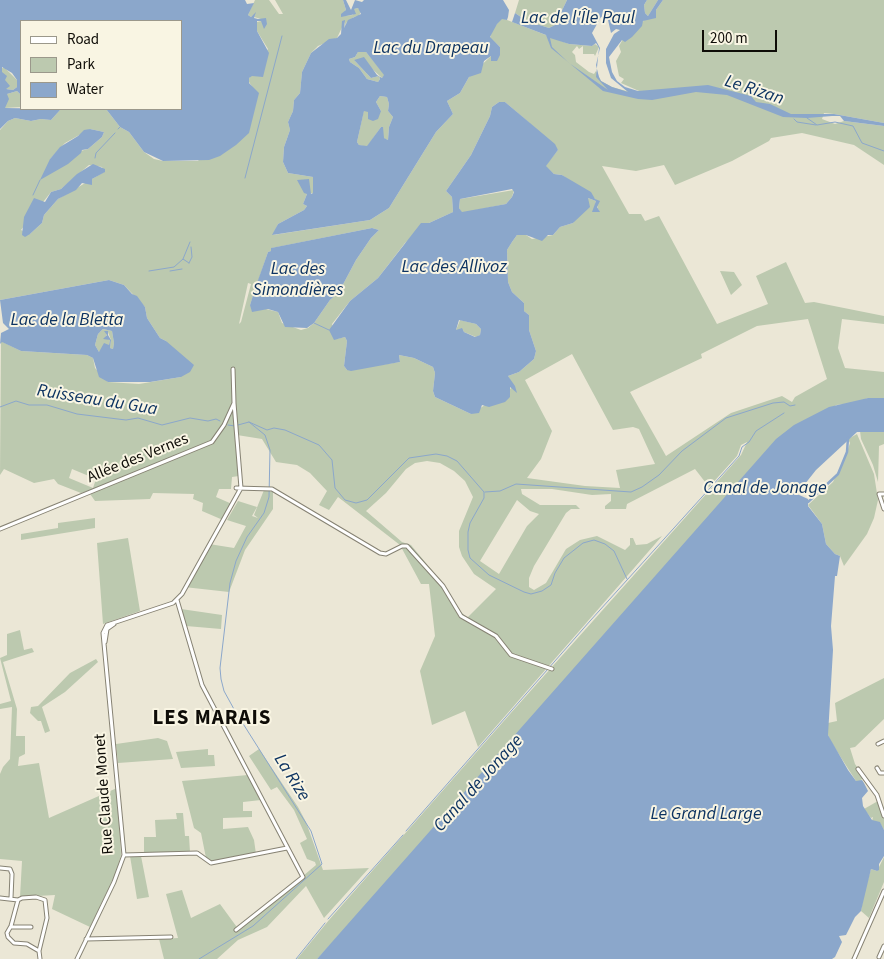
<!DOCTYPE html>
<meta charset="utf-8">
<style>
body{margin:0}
#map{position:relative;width:884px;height:959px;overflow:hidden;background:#ebe7d6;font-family:"Source Sans 3",sans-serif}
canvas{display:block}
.legend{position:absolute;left:20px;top:20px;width:162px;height:90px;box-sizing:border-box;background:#f9f5e3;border:1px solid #9b988b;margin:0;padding:6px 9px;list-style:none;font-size:15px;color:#0e0c07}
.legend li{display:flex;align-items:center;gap:10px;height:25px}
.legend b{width:25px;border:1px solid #9b988b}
.scale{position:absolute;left:702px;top:30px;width:75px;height:22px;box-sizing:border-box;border:2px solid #0e0c07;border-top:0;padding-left:6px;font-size:15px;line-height:18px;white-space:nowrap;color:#0e0c07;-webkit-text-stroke:4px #f9f5e3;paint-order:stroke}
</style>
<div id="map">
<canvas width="884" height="959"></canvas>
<ul class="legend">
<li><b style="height:6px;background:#fff"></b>Road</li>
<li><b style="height:14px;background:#bcc9af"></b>Park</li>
<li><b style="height:14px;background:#8ba7cb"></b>Water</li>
</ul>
<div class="scale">200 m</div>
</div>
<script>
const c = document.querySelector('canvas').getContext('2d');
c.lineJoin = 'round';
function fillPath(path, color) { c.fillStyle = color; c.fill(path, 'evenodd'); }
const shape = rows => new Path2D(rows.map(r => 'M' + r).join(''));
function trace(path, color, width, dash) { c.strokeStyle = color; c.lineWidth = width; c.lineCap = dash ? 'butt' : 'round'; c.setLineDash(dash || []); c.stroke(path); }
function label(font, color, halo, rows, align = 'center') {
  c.font = font + ' "Source Sans 3",sans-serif'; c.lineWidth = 4; c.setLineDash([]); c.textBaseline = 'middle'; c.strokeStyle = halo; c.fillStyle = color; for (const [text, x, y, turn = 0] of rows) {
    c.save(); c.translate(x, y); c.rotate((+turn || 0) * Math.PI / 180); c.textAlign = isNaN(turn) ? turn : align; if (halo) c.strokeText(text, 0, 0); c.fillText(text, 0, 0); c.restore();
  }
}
fillPath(shape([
 [255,0,269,0,279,14,283,14,275,0,343,0,346,10,343,16,353,15,354,9,358,8,361,11,359,16,354,17,346,23,344,29,345,21,337,38,318,46,311,53,302,72,300,93,294,100,293,111,288,122,290,130,284,147,283,162,288,173,313,177,313,193,307,194,303,204,307,206,304,210,278,224,273,235,370,220,389,208,436,132,453,114,447,101,460,93,469,77,491,56,491,61,500,47,490,38,493,28,502,18,569,44,592,46,595,44,599,47,595,56,594,54,583,54,583,46,579,49,577,46,572,52,575,55,576,62,589,72,594,74,596,71,601,81,612,87,630,92,639,91,621,83,624,79,619,76,616,61,621,52,619,46,623,39,656,10,663,0,884,0,884,123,834,114,824,113,822,119,835,124,844,121,884,126,884,165,854,145,802,133,771,138,769,141,732,161,675,185,664,165,636,171,602,166,629,214,641,214,645,221,659,216,717,324,768,304,756,276,786,262,805,303,814,302,884,316,884,324,842,319,838,348,845,368,884,372,884,398,868,398,856,403,836,405,317,959,297,959,329,920,510,714,741,455,747,442,741,445,737,456,709,487,695,469,627,504,626,509,605,509,605,506,611,501,611,494,592,495,552,489,521,489,522,494,540,505,576,505,580,509,571,509,566,513,534,566,529,578,529,587,534,590,546,583,566,549,580,540,597,536,625,550,630,545,630,538,633,538,636,545,647,544,662,536,478,747,465,711,432,725,420,671,435,636,429,584,421,584,400,545,338,497,329,510,319,505,327,491,310,473,297,465,276,462,262,439,237,435,239,476,232,477,231,489,219,489,216,497,232,504,223,520,202,511,203,503,193,499,194,494,153,493,150,499,95,501,88,491,81,493,58,484,54,479,34,483,4,469,0,475,1,341,21,351,87,355,93,358,95,368,108,382,139,384,181,377,166,341,160,338,147,318,145,307,124,285,109,280,0,300,0,130,8,121,15,118,31,121,41,119,51,120,61,109,106,109,120,127,129,132,144,152,154,159,163,161,198,161,253,88,249,82,249,78,268,49,257,31,257,22,261,21,267,24,261,19,254,17,255,14,251,17,248,15],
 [499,102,505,102,526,120,558,150,545,166,554,174,562,175,595,199,599,212,595,206,596,201,588,198,573,223,560,227,553,235,532,239,526,235,517,235,512,242,507,250,508,282,512,292,524,303,524,311,529,315,529,330,536,351,534,359,519,372,508,376,513,387,471,414,435,397,433,391,435,373,433,367,414,358,399,355,400,362,347,370,344,366,347,341,345,337,336,339,332,324,350,301,378,278,405,243,429,223,453,212,452,197,446,191,471,155,490,116,492,107],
 [90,129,104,132,102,137,88,149,50,159,65,143],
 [89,165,102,167,104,172,58,199,44,215,42,223,30,234,21,230,51,192,61,189],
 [372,228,379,230,371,238,356,260,339,292,330,300,314,323,308,328,301,330,282,323,278,312,250,305,268,252,271,251,272,248],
 [248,283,251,284,241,322,239,324],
 [808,319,827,379,795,397,792,402,782,396,731,413,666,456,630,392,702,358,701,354,757,326],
 [572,354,613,430,633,427,639,429,655,464,616,470,620,488,585,486,527,478,541,459,552,431,525,380],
 [427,461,440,463,454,471,465,481,473,497,459,531,459,547,462,556,474,574,496,589,467,618,459,610,444,585,411,545,402,542,366,511,386,493,406,469,415,463],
 [72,469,96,479,93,488,69,478],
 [517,500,530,511,539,514,527,526,499,574,480,561],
 [519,0,567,0,555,25,549,28,527,21,515,13],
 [647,0,658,0,648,16,645,13,644,5],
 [358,52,366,52,385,75,382,78,370,67,354,60,371,78,379,76,380,79,378,82,367,79,359,68,350,62,349,59,355,57],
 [4,67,17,80,17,87,13,90,6,89,1,69],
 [17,91,21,95,21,107,4,108,7,94],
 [380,96,387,97,389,104,388,111,393,117,389,127,388,140,383,138,383,127,381,127,367,147,359,145,357,142,364,110,381,111,376,102],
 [514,190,512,197,506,204,462,213,459,208,460,199],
 [720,271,734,272,742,285,731,295],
 [460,320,476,324,481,329,480,335,476,337,464,332,463,330,456,330],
 [103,329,112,331,114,343,113,349,110,348,111,340,108,332,105,338,110,340,109,346,99,352,95,345,98,334],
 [860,431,884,432,884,444,879,446,878,482,873,465,861,439],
 [857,434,874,474,878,500,874,518,867,534,844,566,840,556,835,554,826,544,822,524,808,505,833,482,846,455,850,443,848,439],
 [264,490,273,492,273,509,245,550,229,592,184,587,209,544,234,548,246,526,227,520,238,501,257,507,252,516,258,518,254,515],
 [95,518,95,528,21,540,21,534,58,528,58,523],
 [128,538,140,611,103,624,97,543],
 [181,609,222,615,221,629,186,626],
 [20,630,24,650,32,648,34,652,3,662,17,709,16,736,25,736,25,754,19,757,18,766,39,763,49,818,117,788,121,855,116,873,90,927,52,909,55,895,20,897,22,861,0,859,0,774,3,767,10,759,12,707,0,709,0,704,11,701,0,658,7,655,7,634],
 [96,659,98,662,65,692,42,707,50,731,45,733,41,721,38,721,30,713,31,707,38,706,70,673],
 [884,678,884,719,855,747,850,748,855,764,864,777,860,781,856,781,831,742,828,735,828,723,837,721,835,703],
 [158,738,167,741,173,759,118,763,116,744],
 [208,749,208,755,214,755,215,766,181,768,176,752],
 [259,749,298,807,306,822,323,870,369,868,324,918,306,886,267,927,238,940,217,959,164,959,159,939,178,938,166,894,182,890,191,918,220,904,239,930,316,865,315,862,307,859,300,843,307,839,294,810,277,787,271,790,249,756],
 [248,775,261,800,243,802,243,811,252,811,252,817,223,818,223,829,248,827,254,840,256,854,214,862,209,860,206,858,201,833,194,828,182,781],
 [878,801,884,819,884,830,880,823,872,821,873,817,871,818,864,809],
 [176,813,183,813,185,836,189,836,190,852,144,853,144,837,156,837,155,820,177,819],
 [130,856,141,856,149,897,137,899],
 [884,857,884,882,869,918,861,911,864,893,871,869,877,871]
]), '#bcc9af');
fillPath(shape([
 [0,0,245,0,247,4,254,3,248,15,251,17,256,12,254,18,258,19,266,18,267,24,264,29,261,21,257,21,257,31,269,53,263,77,252,76,249,78,249,83,259,93,249,133,236,145,220,156,209,160,163,161,144,152,129,132,120,127,106,109,181,109,181,21,21,21,21,95,17,91,7,94,9,99,5,108,61,109,51,120,41,119,31,121,15,118,8,121,0,129],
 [2,67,12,73,17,80,17,87,13,90,6,89,10,86,5,80,7,76,2,72],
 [343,0,346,0,351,10,355,0,362,2,364,0,503,0,509,10,508,17,507,20,502,19,497,24,490,37,500,47,500,55,497,61,491,61,491,56,484,61,481,73,469,77,460,93,447,101,453,114,436,132,389,208,370,220,272,235,278,224,304,210,307,206,303,204,307,194,304,193,297,180,309,179,311,194,313,193,313,177,288,173,283,162,284,147,290,130,288,122,293,111,294,100,300,93,302,72,311,53,329,39,337,38,341,34,342,21,345,20,344,28,348,20,361,14,358,8,354,9,356,14,341,17,341,14,346,10],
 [358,52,366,52,384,75,382,78,377,75,364,57,354,60,371,78,379,76,380,79,378,82,367,79,359,68,350,62,349,59,355,57],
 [380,96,387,97,389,104,388,111,393,117,389,127,388,140,384,138,383,127,381,127,367,146,359,145,357,142,364,111,368,112,368,119,373,121,378,119,381,111,376,102],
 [567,0,647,0,644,5,645,13,648,16,658,0,663,0,656,10,656,18,643,21,642,26,632,37,625,42,622,40,609,57,612,72,617,81,625,87,638,91,708,85,751,96,756,102,770,104,791,114,834,114,884,123,884,126,844,121,840,116,832,116,807,118,783,117,727,95,696,92,652,100,638,99,603,91,551,48,546,35,512,22,515,13,527,21,549,28,555,25],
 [601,17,608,20,611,33,616,29,620,30,614,34,606,49,606,63,611,78,628,92,612,87,601,81,599,77,596,65,600,48,592,33],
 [550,38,569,44,592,46,596,43,599,48,596,77,608,90,569,63,552,47],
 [499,102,505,102,555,144,558,150,546,166,554,174,562,175,591,192,595,199,600,201,597,207,600,212,592,212,596,201,588,198,590,207,573,223,560,227,553,235,548,235,542,241,526,235,517,235,512,242,507,250,508,282,512,292,524,303,524,311,529,315,529,330,536,351,534,359,519,372,508,376,515,386,517,393,510,387,510,397,505,402,489,407,482,405,479,413,471,414,435,397,433,391,435,373,433,367,414,358,399,355,400,362,351,371,347,370,344,366,347,341,345,337,334,340,329,330,350,301,378,278,421,223,429,223,453,212,452,197,446,191,471,155,490,116,492,107],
 [512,189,514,192,512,197,506,204,462,212,459,208,460,199],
 [459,320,476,324,481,329,480,335,475,337,464,332,462,328,456,330],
 [90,129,104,132,102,137,88,149,82,150,81,153,68,164,40,180,50,159,60,147,78,136,84,130],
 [93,164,105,169,105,172,92,179,92,185,82,183,76,190,58,199,44,215,42,223,30,234,25,237,22,235,24,217,34,198,45,202,51,192,61,189,77,174],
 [372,228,379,230,371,238,356,260,339,292,330,300,314,323,307,328,285,327,278,312,268,309,252,312,250,305,257,283,268,252,271,251,271,248],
 [109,280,124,285,132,294,137,296,145,307,147,318,160,338,166,341,194,365,190,372,181,377,150,382,108,382,99,377,93,358,87,355,21,351,2,342,0,344,1,333,9,329,3,323,0,300],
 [103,329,112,331,114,343,113,349,110,348,111,340,108,335,108,331,104,331,107,335,103,339,110,340,109,345,104,343,99,352,95,345,98,334],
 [868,398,884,398,884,432,857,432,816,470,797,494,808,499,808,506,822,524,826,544,835,554,840,556,837,576,835,576,831,626,833,650,828,735,848,770,856,781,862,780,864,783,868,791,862,798,863,806,872,820,880,822,884,830,884,856,879,864,879,870,877,871,871,869,861,911,855,917,846,935,839,936,842,942,835,957,832,959,317,959,776,439,794,425,829,407]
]), '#8ba7cb');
trace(shape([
 [807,118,817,125,835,122,853,126,862,143,884,151],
 [794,119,797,122,816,125],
 [118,129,120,127],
 [95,158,96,153,115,133],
 [245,178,282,36],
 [33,195,40,180],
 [183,259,190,242],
 [189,263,192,257,191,247],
 [149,271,174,267,183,259,189,263],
 [170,271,182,269],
 [314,323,329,330],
 [0,407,16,401,29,405,47,405,77,414,126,420,138,418,162,425,190,418,208,421,216,419,220,421],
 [228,425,235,426],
 [238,425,249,422,267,430,274,428,285,430,319,445,332,460,335,488,345,500,356,503,367,500,409,458,436,454,447,456,457,461,484,492,484,498,470,523,468,532,468,550,470,558,489,575,524,592,531,594,542,591,551,585,555,573,564,558,583,543,594,540,605,544,614,551,627,579],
 [485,492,500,491,516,484,631,492,642,487,659,475,682,451,726,418,773,403,784,402,790,406,795,405],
 [406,831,590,621,739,456,742,447,749,442,756,431,784,413],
 [328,919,403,835],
 [199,959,253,926,322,864,311,831,235,711,224,691,221,679,220,668,230,583,236,561,247,537,264,513,269,497,270,450,265,435,249,422],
 [296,959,325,923]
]), '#8ba7cb', 1);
trace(shape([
 [808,502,838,474,847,452,848,438]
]), '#8ba7cb', 2.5);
const minor = shape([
 [236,488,272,489,380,553,386,554,402,546,407,546,443,586,461,616,496,636,511,655,552,669],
 [884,494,879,494,884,509],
 [0,529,212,442,224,425,234,403,233,369],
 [177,600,202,685,303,877,236,930],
 [105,642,107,629,114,624],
 [878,744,884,741],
 [877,768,880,773,884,773],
 [858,769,877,795,884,816],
 [124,855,197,853,211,863,287,848],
 [0,868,10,869,12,874,11,898],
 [0,898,18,900],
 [11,927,31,927],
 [86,939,171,937],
 [39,951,47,918,45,900,36,897,22,898,18,900,11,926,7,933,8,937,14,943,27,944,39,951,40,959],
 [879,957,884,946],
 [77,959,114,882,124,855,103,633,107,625,173,603,182,594,241,488,234,403],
 [854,959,884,891]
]);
trace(minor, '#868273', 5);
trace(minor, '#fff', 3);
label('16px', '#0e0c07', '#f9f5e3', [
 ["Allée des Vernes",138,459,-22],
 ["Rue Claude Monet",105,794,-94]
]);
label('italic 18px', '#0d3361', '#f9f5e3', [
 ["Lac de l'Île Paul",578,19],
 ["Lac du Drapeau",431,49],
 ["Le Rizan",754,91,18],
 ["Lac des Allivoz",454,268],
 ["Lac des",298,270],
 ["Simondières",298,291],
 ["Lac de la Bletta",67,321],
 ["Ruisseau du Gua",97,401,9],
 ["Canal de Jonage",765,489],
 ["La Rize",291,778,58],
 ["Canal de Jonage",479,784,-48],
 ["Le Grand Large",706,815]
]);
c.letterSpacing = '1px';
label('bold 21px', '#0e0c07', '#f9f5e3', [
 ["LES MARAIS",212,719]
]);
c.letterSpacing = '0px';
</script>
